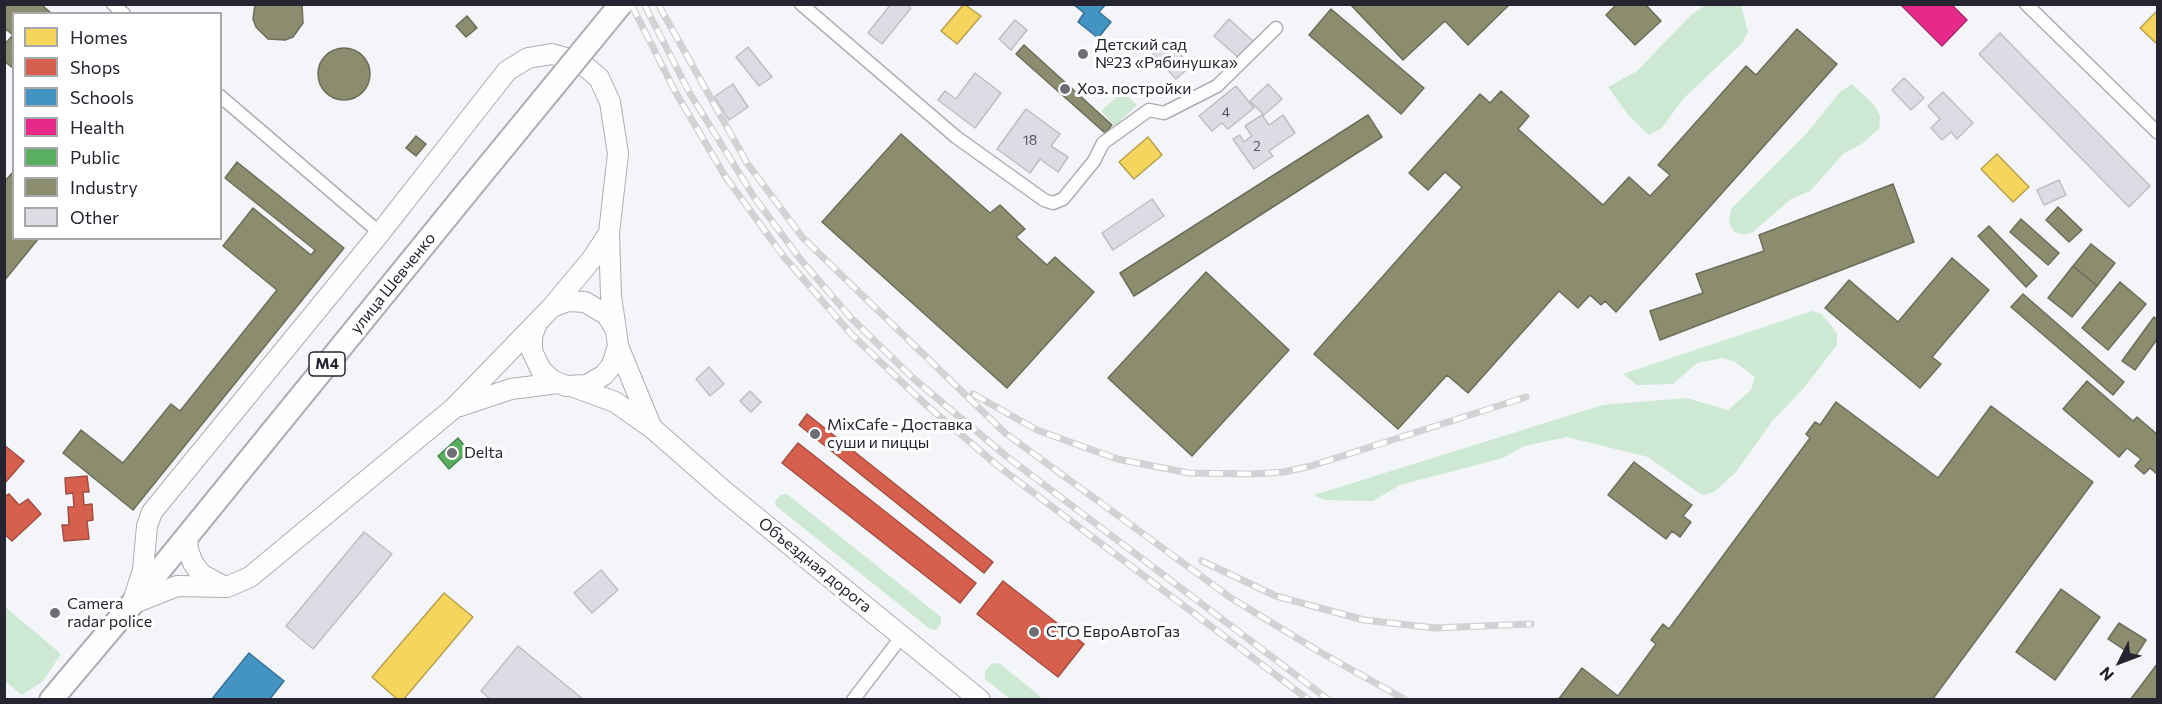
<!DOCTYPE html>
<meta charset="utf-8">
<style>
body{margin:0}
#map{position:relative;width:2162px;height:704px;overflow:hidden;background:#f4f5f9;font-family:Commissioner,sans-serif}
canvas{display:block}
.frame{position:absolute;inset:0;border:6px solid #242530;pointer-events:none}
.legend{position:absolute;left:12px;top:12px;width:210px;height:228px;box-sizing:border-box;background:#fff;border:2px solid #a7a8ac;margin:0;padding:8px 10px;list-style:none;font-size:18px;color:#242530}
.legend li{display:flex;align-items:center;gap:12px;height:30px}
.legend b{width:30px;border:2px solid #a7a8ac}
.north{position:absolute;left:2090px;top:632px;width:60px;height:60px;-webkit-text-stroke:4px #fff;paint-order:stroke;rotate:228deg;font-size:16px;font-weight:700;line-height:24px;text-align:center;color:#242530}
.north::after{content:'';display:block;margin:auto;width:21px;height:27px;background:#242530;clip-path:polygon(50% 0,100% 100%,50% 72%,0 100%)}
</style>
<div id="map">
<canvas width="2162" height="704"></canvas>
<div class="frame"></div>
<ul class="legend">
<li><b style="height:16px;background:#f6d55c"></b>Homes</li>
<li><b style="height:16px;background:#d6604d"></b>Shops</li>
<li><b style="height:16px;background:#4393c3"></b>Schools</li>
<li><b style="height:16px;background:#e7298a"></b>Health</li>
<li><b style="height:16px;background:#5aae61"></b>Public</li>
<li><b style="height:16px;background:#8c8c6e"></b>Industry</li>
<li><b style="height:16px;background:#dbdce4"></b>Other</li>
</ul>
<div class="north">N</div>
</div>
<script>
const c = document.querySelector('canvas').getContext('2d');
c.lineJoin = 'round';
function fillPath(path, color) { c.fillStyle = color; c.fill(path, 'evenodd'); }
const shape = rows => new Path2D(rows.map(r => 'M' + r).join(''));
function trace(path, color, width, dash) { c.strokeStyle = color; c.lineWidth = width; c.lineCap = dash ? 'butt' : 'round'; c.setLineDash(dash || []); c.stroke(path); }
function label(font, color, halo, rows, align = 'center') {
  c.font = font + ' Commissioner,sans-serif'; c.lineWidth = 6; c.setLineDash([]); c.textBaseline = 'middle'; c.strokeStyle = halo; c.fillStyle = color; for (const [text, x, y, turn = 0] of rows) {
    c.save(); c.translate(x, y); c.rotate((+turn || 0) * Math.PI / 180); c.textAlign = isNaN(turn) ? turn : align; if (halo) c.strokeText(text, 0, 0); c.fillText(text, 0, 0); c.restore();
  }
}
fillPath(shape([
 [1706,5,1741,5,1748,32,1742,43,1683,99,1662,128,1649,135,1628,115,1608,87,1637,71,1691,15],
 [1852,84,1874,105,1880,116,1879,129,1863,143,1844,153,1810,191,1791,199,1753,232,1744,235,1734,232,1729,222,1731,209,1806,134,1840,92],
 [1123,91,1137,105,1115,126,1101,111],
 [1812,311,1822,314,1837,333,1837,345,1803,389,1773,420,1736,472,1714,492,1702,495,1648,457,1567,437,1524,446,1503,458,1400,485,1373,501,1324,500,1314,495,1603,405,1686,398,1728,410,1751,390,1755,377,1735,362,1723,358,1697,363,1673,384,1637,385,1623,374],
 [787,494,941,617,941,623,936,630,930,629,776,506,775,502,780,495],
 [4,606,61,654,43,681,22,695,5,681],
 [999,663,1041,697,1041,699,1010,699,985,679,985,671,991,664]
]), '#cde8d3');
const homes = shape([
 [964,4,981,16,957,44,941,31,964,4],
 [2158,10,2158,45,2140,28,2158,10],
 [1148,137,1162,155,1134,179,1119,162,1148,137],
 [1997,154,2029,187,2013,202,1981,169,1997,154],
 [444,593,473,617,403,700,398,700,372,677,444,593]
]);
fillPath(homes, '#f6d55c');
trace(homes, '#b7a04f', 1.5);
const shops = shape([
 [807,414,993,562,984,573,799,425,807,414],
 [798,443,976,583,960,603,782,463,798,443],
 [4,445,24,461,4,484,4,445],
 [87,476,89,492,83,492,84,505,92,504,93,520,87,521,89,539,64,541,62,525,69,525,68,507,74,507,73,493,66,494,65,478,87,476],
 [9,494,19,505,28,499,41,514,12,541,4,534,4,497,9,494],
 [1003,581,1084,644,1058,677,977,614,1003,581]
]);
fillPath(shops, '#d6604d');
trace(shops, '#a14e44', 1.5);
const schools = shape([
 [1073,4,1106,4,1099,12,1111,22,1098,38,1078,22,1084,13,1073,4],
 [249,653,284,681,269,700,211,700,249,653]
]);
fillPath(schools, '#4393c3');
trace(schools, '#3a7297', 1.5);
const health = shape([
 [1900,4,1951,4,1967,20,1942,46,1900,4]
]);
fillPath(health, '#e7298a');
trace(health, '#ac286f', 1.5);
const public = shape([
 [458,438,469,451,449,469,438,456,458,438]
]);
fillPath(public, '#5aae61');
trace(public, '#4a8552', 1.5);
const industry = shape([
 [4,4,41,4,52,14,14,14,14,69,4,61,4,45,13,35,4,28,4,4],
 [255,4,302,4,303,23,293,37,285,40,268,39,256,27,253,19,255,4],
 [1350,4,1510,4,1468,45,1445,21,1403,60,1350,4],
 [1617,4,1645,4,1661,21,1635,45,1606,15,1617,4],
 [1331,9,1424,88,1401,114,1309,35,1331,9],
 [467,16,477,28,466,37,456,26,467,16],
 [1797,29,1837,64,1616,312,1605,301,1601,305,1590,295,1578,308,1559,291,1468,393,1447,375,1398,429,1314,354,1462,187,1445,172,1428,190,1409,173,1480,94,1490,103,1501,91,1529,116,1518,129,1603,205,1629,177,1650,196,1670,175,1658,165,1746,66,1756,75,1797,29],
 [1024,45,1112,125,1105,133,1016,54,1024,45],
 '318 74a26 26 0 1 1 52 0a26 26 0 1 1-52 0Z',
 [1368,115,1382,137,1134,296,1120,273,1368,115],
 [901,134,990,213,1000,205,1025,229,1016,237,1047,265,1055,257,1094,292,1007,388,822,222,901,134],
 [416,136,426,144,416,156,406,148,416,136],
 [237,162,344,248,133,510,63,453,81,430,123,463,171,404,180,411,277,290,223,246,253,208,311,255,315,250,225,178,237,162],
 [14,171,14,238,39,238,4,281,4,182,14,171],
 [1893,184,1914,242,1660,340,1650,311,1703,293,1696,274,1764,251,1759,235,1893,184],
 [2058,207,2082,230,2069,242,2046,220,2058,207],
 [2021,219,2059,253,2048,265,2010,232,2021,219],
 [1989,226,2037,276,2026,287,1978,236,1989,226],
 [2091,244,2115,263,2097,286,2073,266,2091,244],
 [1952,258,1989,290,1932,357,1941,364,1920,388,1825,308,1849,280,1898,322,1952,258],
 [2073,266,2097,286,2072,317,2048,298,2073,266],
 [1206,272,1289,350,1192,456,1108,378,1206,272],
 [2120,282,2146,304,2108,350,2082,328,2120,282],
 [2023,294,2124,382,2113,395,2011,307,2023,294],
 [2154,317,2158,320,2158,338,2135,370,2122,361,2154,317],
 [2087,381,2133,421,2137,417,2158,435,2158,475,2150,468,2144,474,2135,466,2141,459,2127,448,2119,457,2063,409,2087,381],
 [1836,402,1938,478,1991,406,2093,482,1932,700,1558,700,1582,668,1618,696,1656,644,1651,640,1663,624,1669,629,1810,438,1806,434,1815,422,1820,425,1836,402],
 [1634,462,1692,505,1683,516,1691,522,1680,537,1672,531,1666,539,1608,495,1634,462],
 [2061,589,2100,617,2055,680,2016,652,2061,589],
 [2119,623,2146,640,2135,657,2108,639,2119,623],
 [2158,663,2158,700,2130,700,2158,663]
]);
fillPath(industry, '#8c8c6e');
trace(industry, '#6d6d5b', 1.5);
const building = shape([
 [891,4,906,4,911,8,882,44,868,33,891,4],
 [1229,19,1254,42,1239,58,1214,36,1229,19],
 [1015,20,1027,30,1011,50,999,39,1015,20],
 [2000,33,2150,186,2129,207,1979,54,2000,33],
 [1167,40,1191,66,1176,79,1153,54,1167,40],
 [748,47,772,77,759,86,736,57,748,47],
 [975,73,1001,93,975,128,938,100,945,91,956,99,975,73],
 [1904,78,1924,98,1911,110,1892,90,1904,78],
 [733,84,748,107,729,120,714,97,733,84],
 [1268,84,1282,99,1264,115,1250,101,1268,84],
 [1236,86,1254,108,1228,129,1222,123,1212,131,1199,116,1236,86],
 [1943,92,1973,123,1957,139,1951,132,1942,140,1931,128,1940,119,1928,106,1943,92],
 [1026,109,1060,134,1051,146,1068,157,1058,172,1040,159,1030,173,997,149,1026,109],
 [1262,115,1269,125,1283,115,1295,133,1269,151,1273,156,1254,169,1233,139,1240,135,1244,142,1252,136,1245,126,1262,115],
 [2059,180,2066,195,2044,205,2037,190,2059,180],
 [1152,199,1164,216,1113,250,1102,233,1152,199],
 [709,367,724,384,710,396,696,379,709,367],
 [750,391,761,402,751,412,740,401,750,391],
 [364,532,392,554,313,649,286,626,364,532],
 [601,570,618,590,592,613,574,593,601,570],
 [518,646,584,700,491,700,481,691,518,646]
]);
fillPath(building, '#dbdce4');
trace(building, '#bebfc6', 1.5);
const street = shape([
 [113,4,124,14],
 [801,4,956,137,1044,200,1053,203,1063,199,1094,161,1103,143,1149,110,1164,113,1217,86,1276,28],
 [2026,4,2158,133],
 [220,96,380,233],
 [853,700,902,636]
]);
const primary = shape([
 [552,307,592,259,609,233],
 [618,346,651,426],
 [574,387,615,402,652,428,724,491,980,700],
 [460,406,511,389,558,383],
 [187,536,188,550,193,563,201,574,221,585],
 [134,598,143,570,147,526,152,512,380,233,507,71,528,58,552,54,580,62,599,78,610,102,618,154,609,233,611,296,616,330],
 [132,604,177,586,227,587,250,577,454,408,552,307,568,301,585,302,607,315,616,330,618,346,612,365,604,375,587,385,566,386,552,380,541,370,532,351,532,336,537,323]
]);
const highway = shape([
 [51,700,132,604,467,192]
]);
trace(street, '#acaeb4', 15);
trace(primary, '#acaeb4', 22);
trace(highway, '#acaeb4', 26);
trace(street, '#fdfefe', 12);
trace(primary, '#fdfefe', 20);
trace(highway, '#fdfefe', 22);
const rail = shape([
 [631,4,676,93,725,176,784,257,852,335,924,403,998,466,1309,700],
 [644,4,689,92,754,197,801,260,851,318,914,379,1006,456,1329,700],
 [658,4,747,163,803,238,1005,433,1231,598,1320,652,1406,700],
 [973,394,1037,430,1117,459,1189,473,1253,474,1284,472,1311,466,1526,397],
 [1202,561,1276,596,1364,620,1435,628,1531,624]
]);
trace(rail, '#d2d2d4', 7);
trace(rail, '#fff', 4.5, [14]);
const highwayBridge = shape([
 [467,192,621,4]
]);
trace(highwayBridge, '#acaeb4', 26, []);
trace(highwayBridge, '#fdfefe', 22);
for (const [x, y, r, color] of [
 [1083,54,6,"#6d6e76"],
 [1065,89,6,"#6d6e76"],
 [815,434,6,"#6d6e76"],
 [452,453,6,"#6d6e76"],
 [55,613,6,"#6d6e76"],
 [1034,632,6,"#6d6e76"]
]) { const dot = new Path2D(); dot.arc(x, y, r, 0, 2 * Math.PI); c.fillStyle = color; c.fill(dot); trace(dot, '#fff', 2); }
label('14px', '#555660', null, [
 ["4",1226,112],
 ["18",1030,140],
 ["2",1257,146]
]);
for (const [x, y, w] of [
 [327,364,36]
]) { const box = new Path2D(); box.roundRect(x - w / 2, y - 12, w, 24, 4.5); c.fillStyle = '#fff'; c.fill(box); trace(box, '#242530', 1.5); }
label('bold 15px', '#242530', null, [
 ["M4",327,364]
]);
label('16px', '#242530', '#fff', [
 ["Детский сад",1095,45],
 ["№23 «Рябинушка»",1095,63],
 ["Хоз. постройки",1077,89],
 ["MixCafe - Доставка",827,425],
 ["суши и пиццы",827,443],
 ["Delta",464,453],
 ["Camera",67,604],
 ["radar police",67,622],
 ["СТО ЕвроАвтоГаз",1046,632]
], 'left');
label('16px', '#242530', '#fff', [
 ["улица Шевченко",393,283,-51],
 ["Объездная дорога",815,565,39]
]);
</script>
